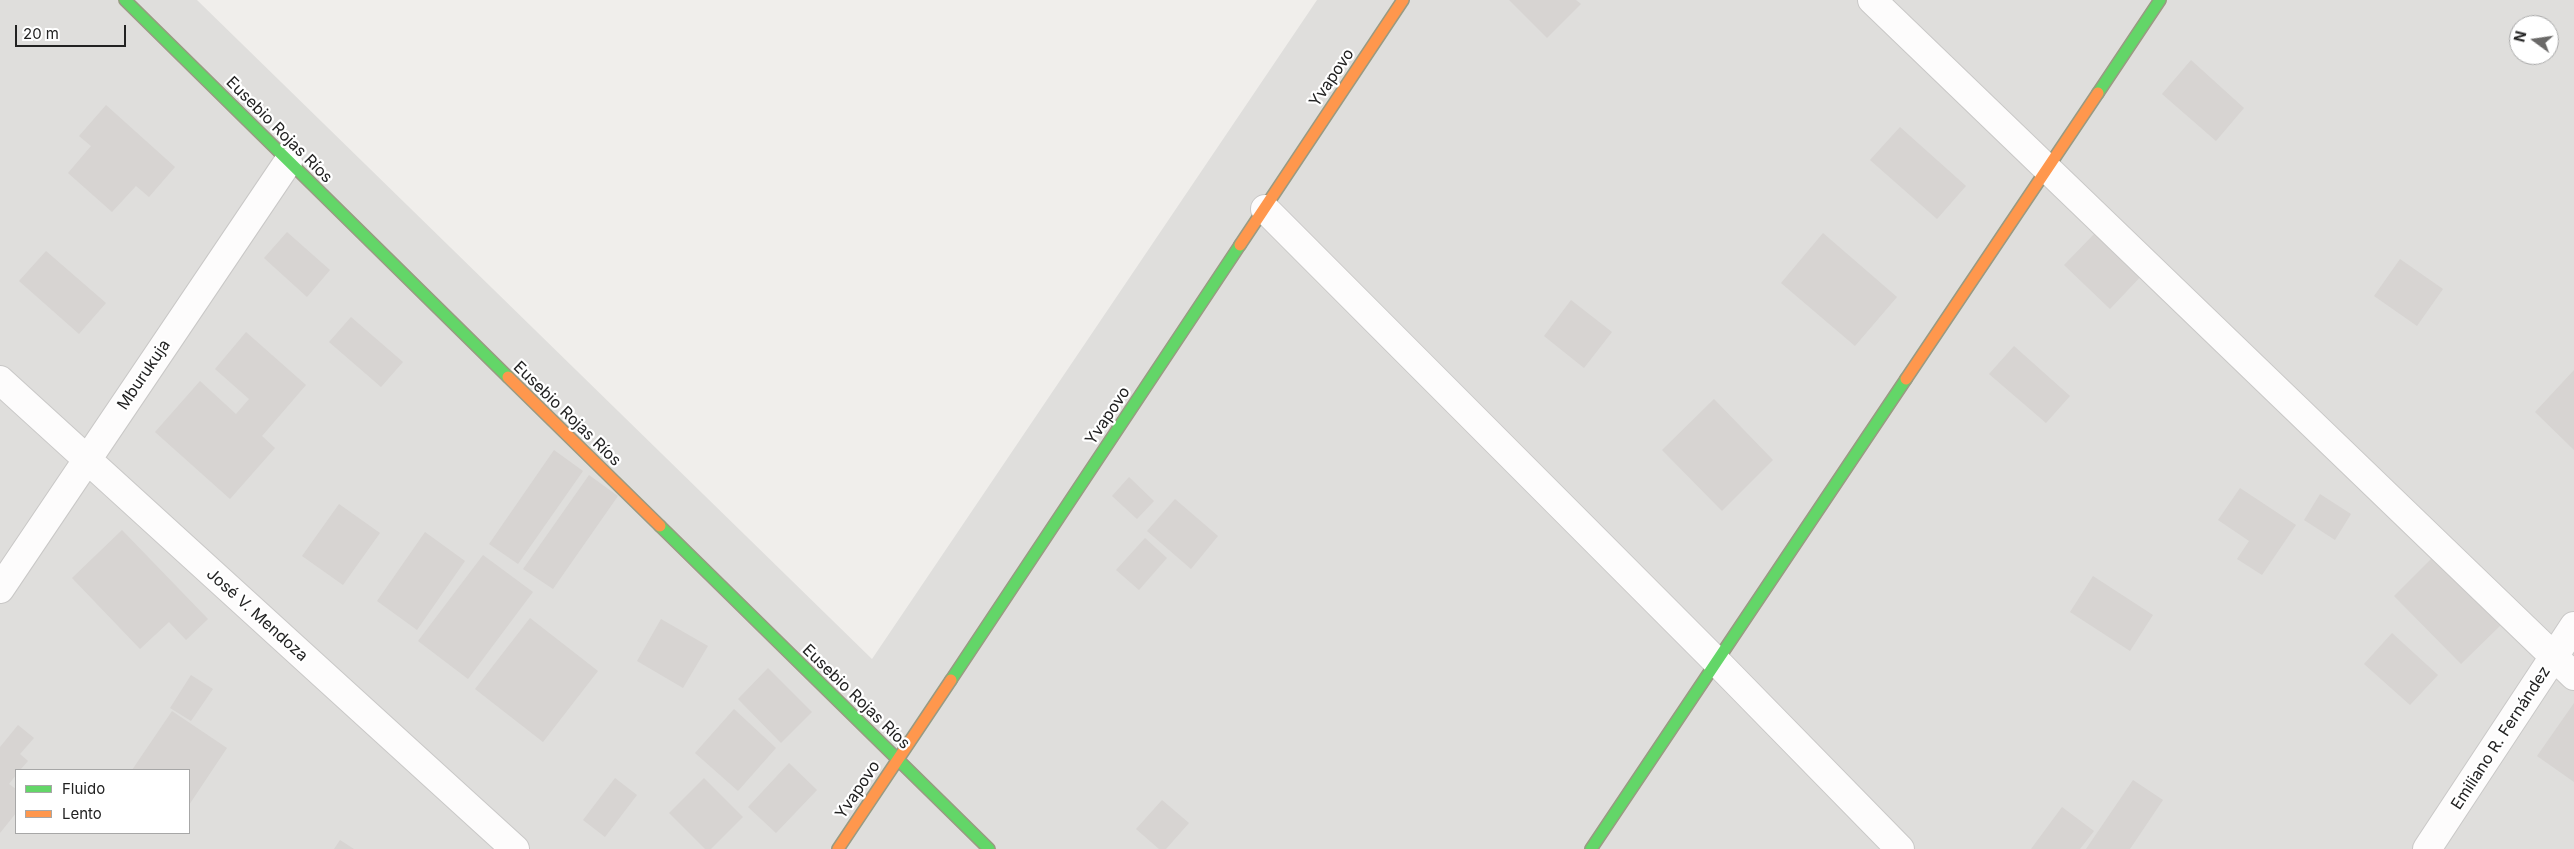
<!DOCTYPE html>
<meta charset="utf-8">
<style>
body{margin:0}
#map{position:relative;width:2574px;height:849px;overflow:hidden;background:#f0eeeb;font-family:Inter,sans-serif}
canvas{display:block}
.legend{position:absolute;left:15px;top:769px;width:175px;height:65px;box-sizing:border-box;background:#fff;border:1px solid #a7a7a7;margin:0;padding:6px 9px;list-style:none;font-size:15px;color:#222}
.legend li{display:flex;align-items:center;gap:10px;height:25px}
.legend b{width:25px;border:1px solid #a7a7a7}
.north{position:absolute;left:2509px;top:15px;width:50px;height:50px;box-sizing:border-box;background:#fff;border:1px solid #a7a7a7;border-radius:50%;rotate:284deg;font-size:14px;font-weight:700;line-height:20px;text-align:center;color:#222}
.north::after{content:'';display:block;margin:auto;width:18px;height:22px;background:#6a6968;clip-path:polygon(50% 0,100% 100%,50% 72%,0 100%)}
.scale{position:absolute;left:15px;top:25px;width:111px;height:22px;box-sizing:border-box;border:2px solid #222;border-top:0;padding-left:6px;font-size:15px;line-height:18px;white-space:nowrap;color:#222;-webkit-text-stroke:4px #fff;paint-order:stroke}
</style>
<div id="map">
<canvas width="2574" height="849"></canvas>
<ul class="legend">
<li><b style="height:6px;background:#63d668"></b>Fluido</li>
<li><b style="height:6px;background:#ff974d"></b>Lento</li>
</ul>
<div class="north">N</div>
<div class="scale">20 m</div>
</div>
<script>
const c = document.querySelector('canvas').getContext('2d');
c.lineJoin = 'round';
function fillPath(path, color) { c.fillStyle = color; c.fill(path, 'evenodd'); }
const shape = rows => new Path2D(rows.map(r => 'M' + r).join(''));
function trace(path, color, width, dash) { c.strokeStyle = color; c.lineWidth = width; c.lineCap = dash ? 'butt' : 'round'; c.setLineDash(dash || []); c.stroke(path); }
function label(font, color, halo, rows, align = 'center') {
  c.font = font + ' Inter,sans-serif'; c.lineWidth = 4.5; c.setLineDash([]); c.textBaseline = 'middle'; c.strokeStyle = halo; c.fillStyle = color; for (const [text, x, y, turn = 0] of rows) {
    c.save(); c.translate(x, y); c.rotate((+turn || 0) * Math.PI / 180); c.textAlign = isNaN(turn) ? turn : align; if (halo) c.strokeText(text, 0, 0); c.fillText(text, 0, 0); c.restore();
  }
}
fillPath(shape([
 [0,0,197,0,872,659,1317,0,2574,0,2574,849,0,849],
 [2519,25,2549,25,2549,55,2519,55],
 [16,770,189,770,189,833,16,833]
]), '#dfdedc');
fillPath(shape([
 [1509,0,1576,0,1581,4,1547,38],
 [2191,60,2244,108,2216,141,2162,94],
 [106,105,175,167,149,197,136,186,112,212,68,173,91,146,79,136],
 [1900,127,1966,186,1937,219,1870,160],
 [2098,230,2144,273,2110,309,2064,265],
 [287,232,330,270,307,297,264,258],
 [1823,233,1897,297,1855,346,1781,283],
 [46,251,106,303,79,334,19,281],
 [2400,259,2443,289,2417,326,2374,296],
 [1571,300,1612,332,1584,368,1544,336],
 [351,317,403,362,381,387,329,342],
 [246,332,306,385,262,436,275,448,230,499,155,432,200,381,236,414,249,399,215,369],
 [2014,346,2070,396,2046,423,1989,374],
 [2574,370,2574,450,2535,412],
 [1714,399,1773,460,1722,511,1662,450],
 [554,450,583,471,518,564,489,544],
 [589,475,618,496,553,589,523,569],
 [1129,477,1154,501,1137,519,1112,496],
 [2240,488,2296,525,2262,575,2237,559,2249,541,2218,520],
 [2320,494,2351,514,2335,540,2304,520],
 [1175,499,1218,536,1191,569,1147,531],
 [339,504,380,533,343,585,302,556],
 [122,530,208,619,186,640,169,622,140,649,72,578],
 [425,532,465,561,417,630,377,601],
 [1145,538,1167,558,1139,590,1116,570],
 [2438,552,2505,621,2461,664,2394,596],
 [483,555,533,592,468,679,418,641],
 [2093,576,2153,615,2130,651,2070,612],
 [530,618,598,671,543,742,475,689],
 [661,619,708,646,683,688,637,661],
 [2392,633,2438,675,2410,705,2364,664],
 [768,668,812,712,781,743,738,699],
 [191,675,213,689,191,721,170,708],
 [2574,703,2574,782,2537,756],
 [734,709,776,748,738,791,695,753],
 [172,711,227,748,189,805,189,770,132,770],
 [18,725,34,738,20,754,28,761,20,770,16,770,16,775,9,784,16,789,16,813,0,833,0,747],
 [789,763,817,790,776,833,748,807],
 [615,778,637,795,605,837,583,820],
 [704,778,743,817,711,849,705,849,669,813],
 [2133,780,2163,800,2130,849,2086,849],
 [1162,800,1189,823,1166,849,1159,849,1136,829],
 [2062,807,2094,831,2080,849,2031,849],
 [340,840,354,849,334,849]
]), '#d7d4d2');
const street = shape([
 [1872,0,2574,676],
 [1265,209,1715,660,1900,849],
 [0,380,515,849],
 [0,589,288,162],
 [2427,849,2574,626]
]);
const fast = shape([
 [125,0,508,377],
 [2098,93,2160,0],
 [660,526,989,849],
 [951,680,1240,245],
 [1591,849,1906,379]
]);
const slow = shape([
 [1240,245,1403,0],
 [508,377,660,526],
 [1906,379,2098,93],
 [838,849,951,680]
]);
trace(street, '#c9c8c7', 30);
trace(fast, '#999a82', 14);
trace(slow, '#999a82', 14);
trace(street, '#fdfcfc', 28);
trace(fast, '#63d668', 11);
trace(slow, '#ff974d', 11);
label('16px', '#222', '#fff', [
 ["Yvapovo",1332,78,-56],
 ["Eusebio Rojas Ríos",279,130,45],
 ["Mburukuja",144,375,-56],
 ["Eusebio Rojas Ríos",567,414,44],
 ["Yvapovo",1108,416,-56],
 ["José V. Mendoza",257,615,42],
 ["Eusebio Rojas Ríos",856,697,44],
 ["Emiliano R. Fernández",2501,738,-57],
 ["Yvapovo",858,790,-56]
]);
</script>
